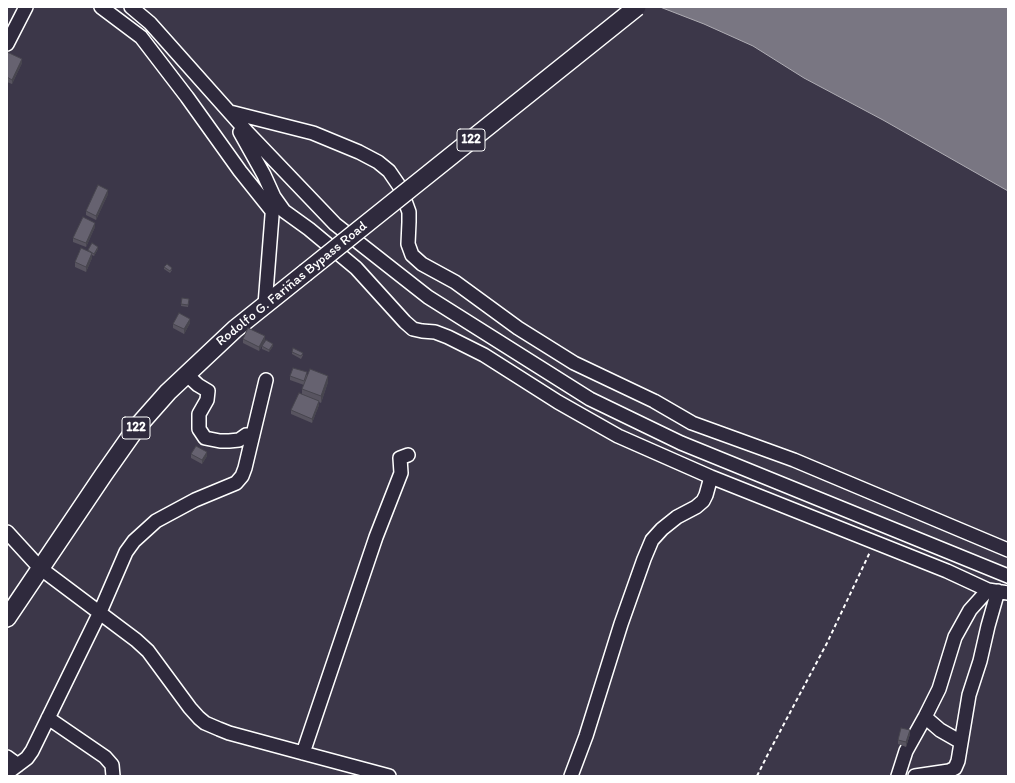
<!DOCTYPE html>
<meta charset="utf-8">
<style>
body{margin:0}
#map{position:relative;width:1015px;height:783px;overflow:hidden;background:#3c3749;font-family:Itim,sans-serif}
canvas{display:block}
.frame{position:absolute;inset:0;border:8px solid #fff;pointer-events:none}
</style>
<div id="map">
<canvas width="1015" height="783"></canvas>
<div class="frame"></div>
</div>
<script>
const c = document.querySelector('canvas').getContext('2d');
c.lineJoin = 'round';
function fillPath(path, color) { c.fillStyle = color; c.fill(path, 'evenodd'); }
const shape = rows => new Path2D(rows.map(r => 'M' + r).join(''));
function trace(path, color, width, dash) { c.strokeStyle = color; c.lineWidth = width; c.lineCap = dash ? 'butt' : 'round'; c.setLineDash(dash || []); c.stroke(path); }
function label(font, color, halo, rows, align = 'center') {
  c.font = font + ' Itim,sans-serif'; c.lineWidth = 3; c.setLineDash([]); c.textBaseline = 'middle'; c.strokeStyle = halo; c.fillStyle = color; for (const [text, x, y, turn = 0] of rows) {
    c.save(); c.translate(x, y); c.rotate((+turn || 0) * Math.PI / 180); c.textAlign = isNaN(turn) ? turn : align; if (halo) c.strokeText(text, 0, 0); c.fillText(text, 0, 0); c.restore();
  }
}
const water = shape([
 [660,7,1008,7,1008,191,883,120,804,78,753,46,704,24,660,7]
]);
fillPath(water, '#797682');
trace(water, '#afadb4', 1);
const minor = shape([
 [101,7,141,37,187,97,240,171,272,211],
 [131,7,150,23,248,133,335,224,428,297,590,399,681,443,1008,576],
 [7,44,26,7],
 [230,112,313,133,359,152,378,162,389,171,400,187,409,212,409,222,408,244,412,255,422,264,455,282,518,328,574,363,654,401,692,423,794,460,1008,550],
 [240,132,264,175,274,197,284,211,309,229,356,268,405,322,413,329,422,331,435,332,448,337,484,355,558,402,618,436,711,477,947,571,988,590,1008,593],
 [265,305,273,203],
 [186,374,198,385,208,391,207,400,199,414,199,429,205,438,220,441,229,441,239,440,246,435,253,435],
 [7,532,40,568,136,640,148,651,190,708,199,718,205,723,219,729,229,733,303,753,389,776],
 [925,717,940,730,961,742],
 [48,718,105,757,112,765,113,776],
 [303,753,376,537,401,473,400,458,408,455],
 [7,757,18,765],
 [7,775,11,770,27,758,32,751,100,612,126,552,134,541,156,521,195,500,236,483,242,476,245,468,266,380],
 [571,776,586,736,621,624,644,559,652,540,662,529,677,517,696,507,703,501,706,495,711,477],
 [898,776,906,751,925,717,939,689,955,637,970,610,988,590],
 [915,776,949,771,955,768,958,761,969,695,980,661,988,626,998,591]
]);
const major = shape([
 [7,618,104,474,137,427,168,392,235,329,305,273]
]);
trace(minor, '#fff', 16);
trace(major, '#fff', 20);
trace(shape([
 [757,776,768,754,827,643,870,552]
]), '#fff', 2, [4, 3]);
trace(minor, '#2f2a3d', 13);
trace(major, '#2f2a3d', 17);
const majorBridge = shape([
 [305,273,637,7]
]);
trace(majorBridge, '#fff', 20, []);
trace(majorBridge, '#2f2a3d', 17);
fillPath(shape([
 [7,52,22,63,12,84,7,82],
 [108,194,96,220,86,215,86,211],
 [95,227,86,247,73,242,73,238],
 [98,249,94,256,92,255,92,258,86,272,75,267,75,262,88,251,88,250],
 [164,267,172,270,170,273,164,269],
 [182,298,189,299,188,307,181,306],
 [190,323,184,334,173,328,173,324],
 [243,339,265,340,259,351,243,343],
 [262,346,273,346,269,352,262,349],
 [292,352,303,355,301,359,292,354],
 [307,375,328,382,321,403,319,402,319,405,312,423,291,414,291,410,302,394,302,389,304,385,290,380,290,376],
 [191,454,207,456,202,464,191,458],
 [910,734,906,747,898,744,898,740]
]), '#585460');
fillPath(shape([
 [22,59,22,63,12,84,12,80],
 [108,190,108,194,96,220,96,216],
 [95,223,95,227,86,247,86,243],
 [98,247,98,249,94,256,94,254],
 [92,253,92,258,86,272,86,267],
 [190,319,190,323,184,334,184,329],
 [265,336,265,340,259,351,259,347],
 [273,344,273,346,269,352,269,350],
 [328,376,328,382,321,403,321,396],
 [319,401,319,405,312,423,312,419],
 [207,452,207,456,202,464,202,460],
 [910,730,910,734,906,747,906,742]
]), '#47454e');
const building = shape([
 [7,52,22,59,12,80,7,77,7,52],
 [98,185,108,190,96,216,86,211,98,185],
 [83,217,95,223,86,243,73,238,83,217],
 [92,243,98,247,94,254,88,250,92,243],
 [81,248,92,253,86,267,75,262,81,248],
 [167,264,172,268,170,271,164,267,167,264],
 [182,298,189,299,188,305,181,304,182,298],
 [179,313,190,319,184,329,173,324,179,313],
 [248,328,265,336,259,347,243,339,248,328],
 [266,340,273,344,269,350,262,346,266,340],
 [293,348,303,353,301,356,292,352,293,348],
 [293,368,307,372,304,381,290,376,293,368],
 [310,369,328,376,321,396,302,389,310,369],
 [299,393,319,401,312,419,291,410,299,393],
 [196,446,207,452,202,460,191,454,196,446],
 [901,728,910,730,906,742,898,740,901,728]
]);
fillPath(building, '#666270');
trace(building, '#47454e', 1);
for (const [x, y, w] of [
 [471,140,28],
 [136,428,28]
]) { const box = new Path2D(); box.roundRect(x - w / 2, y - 11, w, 22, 3); c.fillStyle = '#2f2a3d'; c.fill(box); trace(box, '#fff', 1); }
label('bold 13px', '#fff', null, [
 ["122",471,140],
 ["122",136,428]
]);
label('14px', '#fff', '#2f2a3d', [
 ["Rodolfo G. Fariñas Bypass Road",292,284,-39]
]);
</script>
